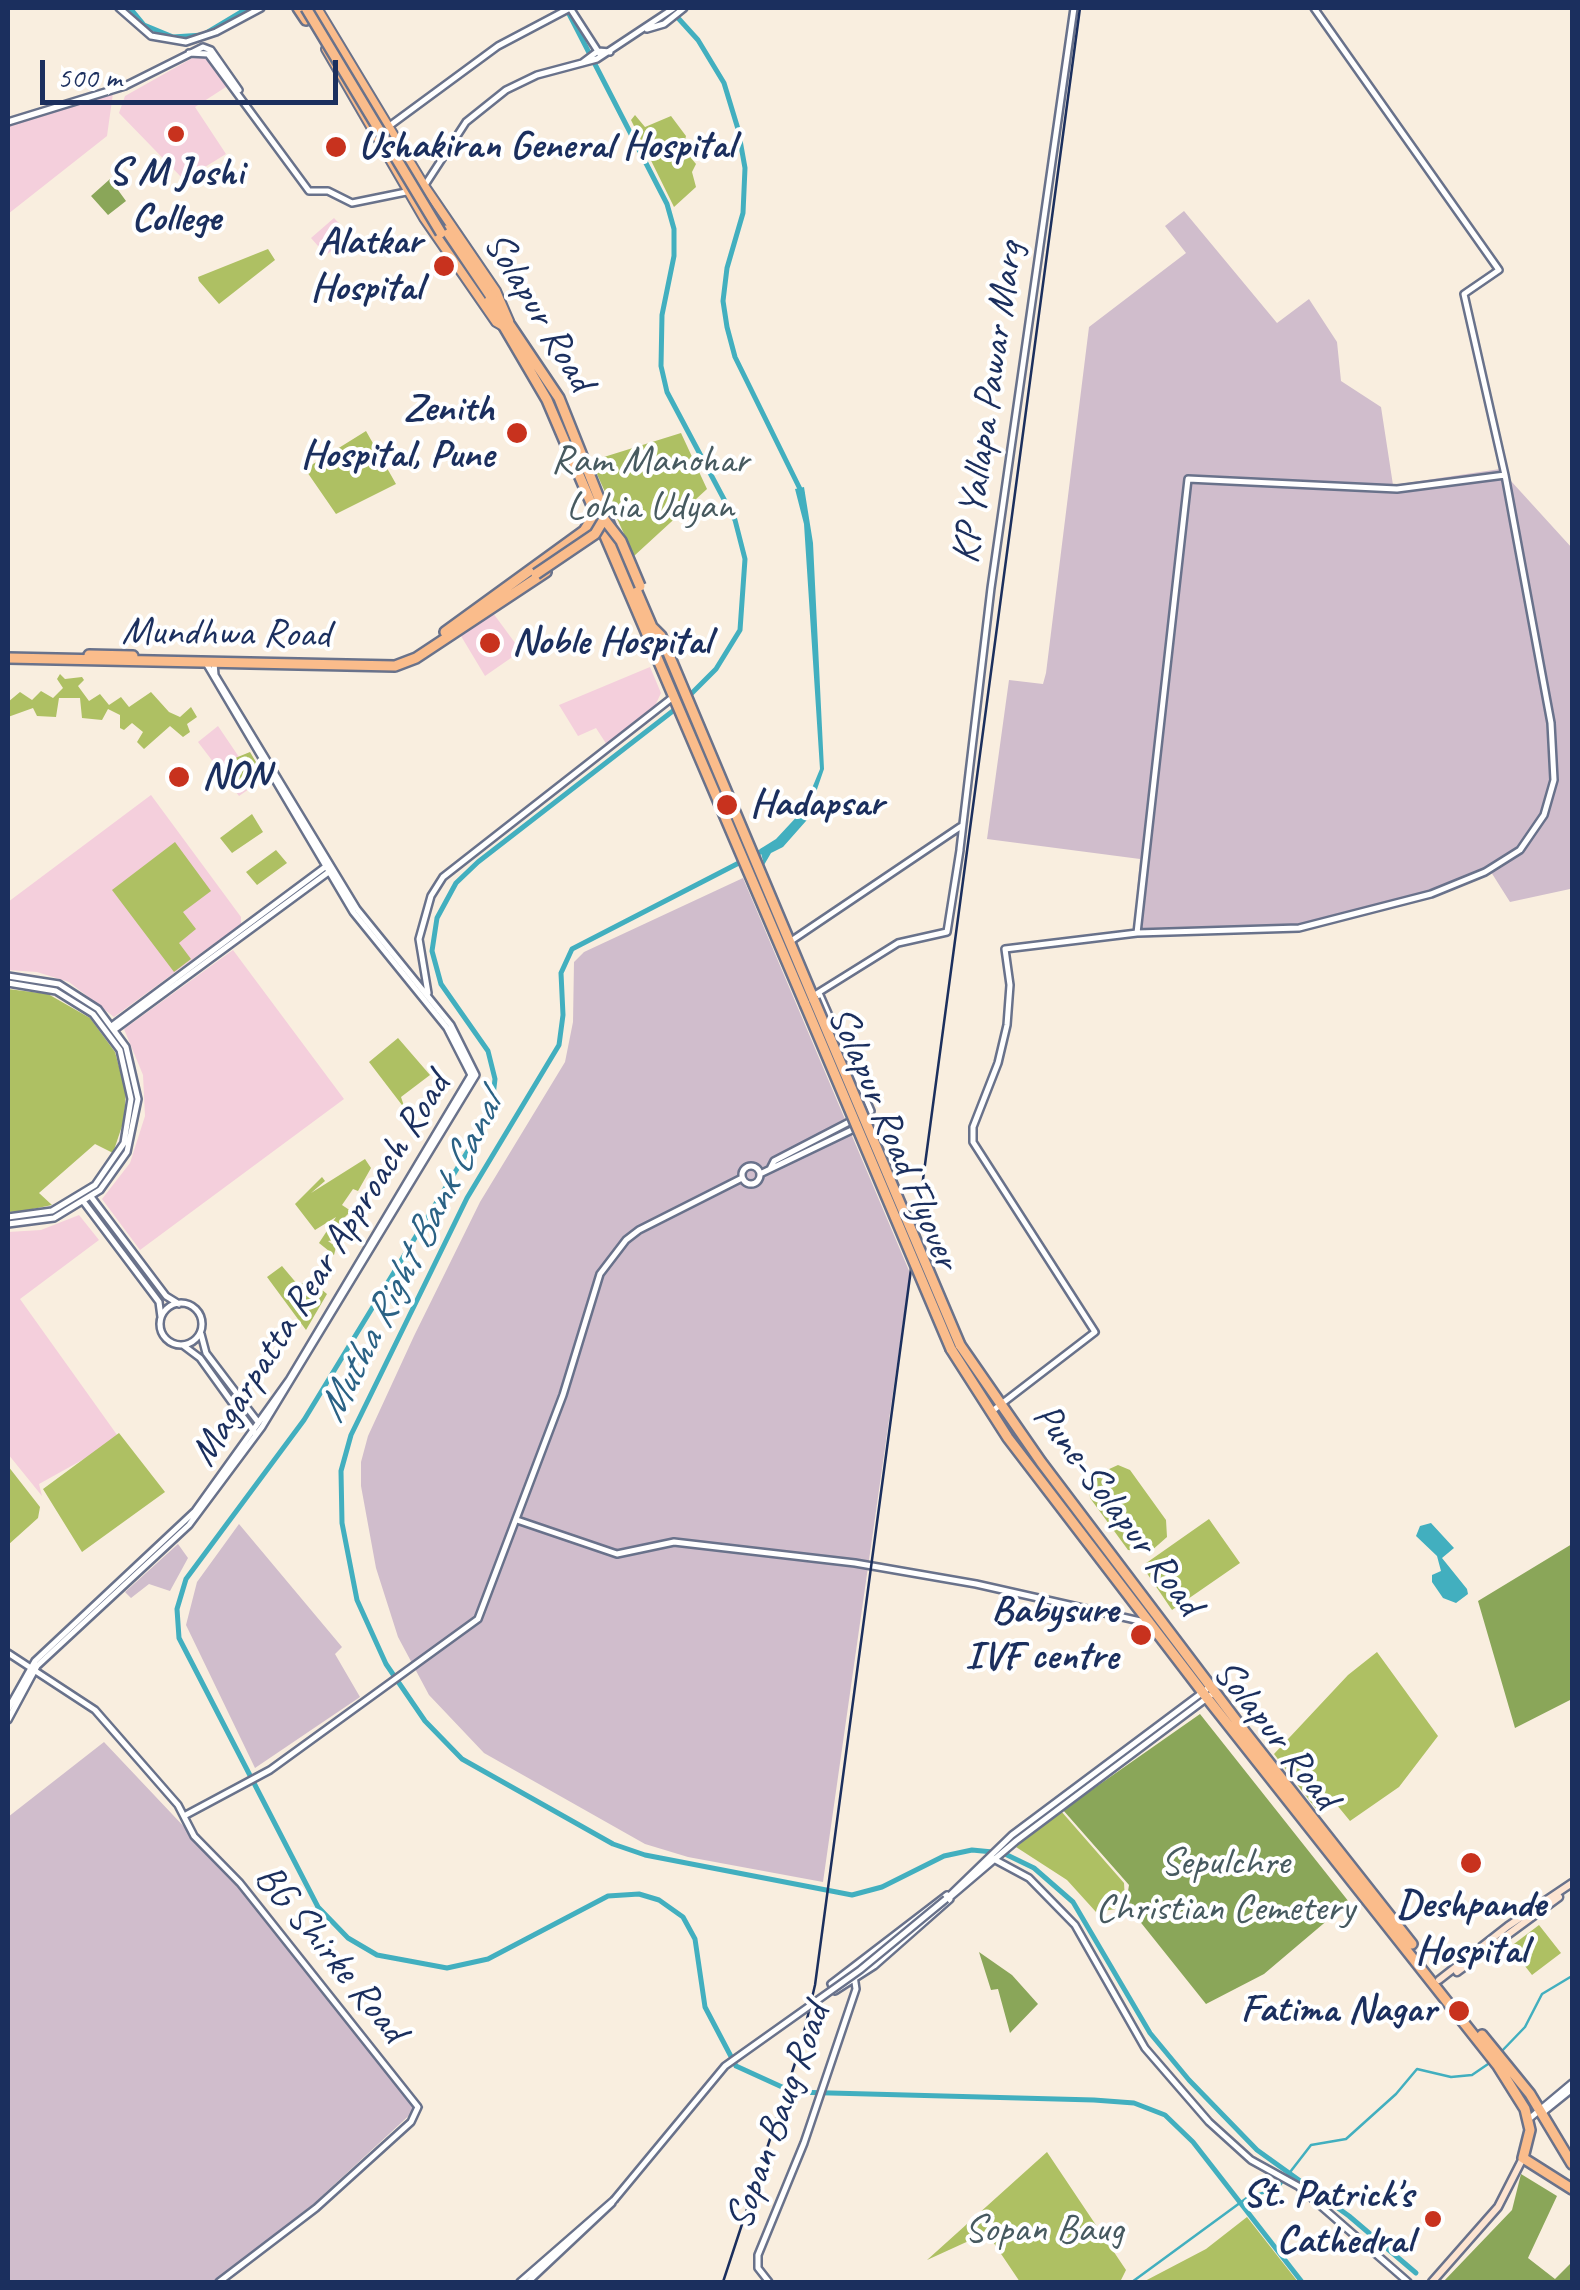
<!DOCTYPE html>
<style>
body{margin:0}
#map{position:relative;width:1580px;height:2290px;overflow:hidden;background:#f9eedf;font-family:Caveat,sans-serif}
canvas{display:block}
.frame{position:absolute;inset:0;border:10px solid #1b2f5e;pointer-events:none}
.scale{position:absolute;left:40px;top:60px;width:298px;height:45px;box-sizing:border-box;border:5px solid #1b2f5e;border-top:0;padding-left:12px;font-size:30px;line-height:35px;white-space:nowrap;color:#1b2f5e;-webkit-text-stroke:8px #fff;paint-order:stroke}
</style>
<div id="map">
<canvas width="1580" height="2290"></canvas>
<div class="frame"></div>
<div class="scale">500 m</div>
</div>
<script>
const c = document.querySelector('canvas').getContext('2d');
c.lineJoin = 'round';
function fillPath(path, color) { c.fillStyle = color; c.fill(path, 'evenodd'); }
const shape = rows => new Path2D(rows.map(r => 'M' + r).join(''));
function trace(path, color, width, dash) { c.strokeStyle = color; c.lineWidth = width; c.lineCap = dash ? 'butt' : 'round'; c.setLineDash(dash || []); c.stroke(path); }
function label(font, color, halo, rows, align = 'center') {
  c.font = font + ' Caveat,sans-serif'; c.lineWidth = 8; c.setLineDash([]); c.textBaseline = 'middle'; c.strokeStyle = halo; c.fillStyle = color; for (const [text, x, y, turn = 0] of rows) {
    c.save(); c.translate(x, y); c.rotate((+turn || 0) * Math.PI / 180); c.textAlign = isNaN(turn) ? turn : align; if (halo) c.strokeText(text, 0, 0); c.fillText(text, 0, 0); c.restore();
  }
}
fillPath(shape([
 [203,52,229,85,195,107,226,154,184,180,119,113,125,96],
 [113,93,107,136,8,214,8,125],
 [334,218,351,236,326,255,311,238],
 [493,613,521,651,485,676,461,636],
 [650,667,661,693,654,708,607,745,596,728,578,736,559,705],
 [218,726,239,757,250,752,265,778,239,796,198,742],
 [151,795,241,917,241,924,114,1017,69,982,37,972,8,970,8,902],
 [233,950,344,1099,140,1250,102,1199,130,1163,145,1116,143,1075,124,1029],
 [79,1215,99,1240,20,1299,120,1439,39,1484,42,1496,8,1454,8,1232,41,1230]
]), '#f4cfdc');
fillPath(shape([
 [1184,211,1277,323,1309,299,1337,342,1341,381,1381,407,1393,485,1500,469,1572,548,1570,889,1510,902,1491,872,1431,896,1300,930,1133,938,1140,859,987,839,1009,680,1043,684,1046,673,1089,327,1186,253,1165,226],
 [743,878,910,1273,823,1882,688,1857,645,1844,484,1753,429,1695,398,1637,376,1568,361,1486,361,1462,368,1436,414,1336,480,1202,565,1062,573,1022,574,962,584,952],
 [239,1524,342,1647,335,1654,360,1697,255,1768,186,1625,197,1582],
 [178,1544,188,1558,170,1591,149,1584,131,1598,125,1592],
 [104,1742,240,1886,415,2110,311,2206,214,2282,8,2282,8,1817]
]), '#d0bdcc');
fillPath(shape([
 [635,115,645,127,671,116,686,136,683,148,696,164,692,172,696,187,674,207,631,120],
 [268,249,275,260,219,304,199,281,198,277],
 [366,431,396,484,336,514,305,469],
 [681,433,707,489,634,556,591,461],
 [60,674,65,679,82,677,84,680,78,686,89,701,100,694,109,705,121,697,129,707,151,692,169,712,180,717,191,707,197,717,187,724,190,732,183,737,170,726,144,749,137,742,143,732,132,723,124,730,120,728,120,715,108,709,102,720,82,718,80,698,59,698,56,717,37,716,33,708,8,717,8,702,20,692,32,700,41,691,53,698,63,688,57,679],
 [250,752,263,774,243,788,228,761],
 [252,814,263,832,232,853,220,838],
 [175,842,211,891,183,912,196,929,179,943,191,959,174,972,112,890],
 [276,850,287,863,257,885,246,872],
 [8,989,48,994,90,1018,115,1052,126,1092,124,1120,113,1153,95,1144,39,1193,52,1205,23,1211,8,1212],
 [398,1038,430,1075,401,1097,405,1109,369,1062],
 [365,1159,371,1168,358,1191,353,1189,342,1205,351,1211,343,1219,349,1228,341,1239,328,1241,336,1247,334,1255,319,1243,336,1217,315,1230,295,1204,322,1177,325,1181,311,1193],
 [282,1266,298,1285,310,1280,327,1294,306,1330,267,1277],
 [119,1433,165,1492,82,1552,43,1489],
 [1118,1465,1130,1470,1166,1520,1167,1537,1150,1552,1128,1550,1090,1498,1089,1485,1096,1475],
 [8,1466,40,1507,38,1518,8,1545],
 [1209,1519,1240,1563,1172,1610,1142,1566],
 [1377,1652,1438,1736,1399,1787,1350,1821,1332,1799,1316,1809,1274,1754,1348,1675],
 [1061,1811,1124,1883,1125,1900,1116,1909,1096,1912,1067,1880,1016,1847],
 [1539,1925,1561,1953,1532,1975,1510,1947],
 [1047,2152,1126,2270,1120,2282,1020,2282,993,2242,973,2239,927,2260],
 [1247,2217,1298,2282,1143,2282,1206,2249]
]), '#aec063');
fillPath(shape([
 [110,179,126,201,108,215,91,196],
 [1572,1544,1572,1699,1515,1728,1478,1601],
 [1200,1714,1349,1902,1264,1974,1206,2004,1126,1904,1129,1885,1063,1810],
 [979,1952,1012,1975,1038,2004,1010,2033,998,1989,991,1990],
 [1521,2174,1557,2196,1528,2258,1555,2279,1572,2262,1572,2282,1443,2282,1512,2210]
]), '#8aa659');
fillPath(shape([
 [804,487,813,543,824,769,806,821,783,847,771,853,764,865,760,849,776,839,803,810,820,769,804,524,795,489],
 [1431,1523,1454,1548,1442,1558,1467,1589,1468,1594,1456,1603,1443,1598,1432,1582,1432,1575,1441,1571,1437,1556,1416,1536,1420,1526]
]), '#42afbf');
trace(shape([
 [1500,2053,1525,2027,1542,1994,1572,1976],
 [1132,2282,1248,2197,1277,2189,1311,2145,1346,2139,1396,2094,1417,2069,1451,2077,1472,2075,1491,2062]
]), '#42afbf', 2.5);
trace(shape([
 [130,8,144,25,173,37,203,35,248,8],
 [566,8,667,204,674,229,674,256,662,315,661,366,667,392,735,520,745,559,740,630,716,669,686,699],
 [669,8,698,40,724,83,738,129,745,168,743,213,727,268,723,301,727,327,735,357,802,493],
 [678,707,478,862,456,883,437,918,432,951,441,984,488,1051,495,1079,491,1113,304,1420,186,1579,177,1609,179,1638,318,1907,348,1938,377,1955,447,1968,488,1959,608,1896,639,1894,659,1900,683,1917,695,1939,705,2007,736,2066,793,2092,1094,2100,1134,2103,1165,2115,1193,2142,1302,2282],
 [764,850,572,949,561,973,563,1015,559,1045,467,1198,351,1435,341,1471,342,1523,357,1600,386,1664,425,1721,462,1759,613,1844,645,1855,852,1895,882,1887,944,1856,972,1850,1003,1853,1034,1868,1073,1902,1150,2033,1189,2080,1257,2150,1349,2216,1416,2273]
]), '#42afbf', 5);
const tertiary = shape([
 [119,8,151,36,186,42,216,32,261,8],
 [647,29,664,24,684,8],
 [189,53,208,54,309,191,328,191,352,203,411,191],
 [582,63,598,51,610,52],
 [8,122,125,86,203,47,211,50,239,90],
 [388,127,498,46,570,8,601,56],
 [425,185,466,122,506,90,537,75,597,59,674,8],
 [960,849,991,588,1074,8],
 [1137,933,1188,479,1397,489,1505,475],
 [791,941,960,827],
 [8,976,59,984,98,1009,126,1047,138,1099,127,1152,100,1190,54,1218,8,1224],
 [8,983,56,991,93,1014,120,1050,131,1099,124,1143,95,1185,52,1211,8,1217],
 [428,993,419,939,431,896,443,877,673,697],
 [819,993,871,1111,863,1115],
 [813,996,898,943,947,932,960,850],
 [113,1025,325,867],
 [114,1030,330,871],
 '742 1175a9 9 0 1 1 18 0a9 9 0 1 1-18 0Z',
 [770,1169,774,1161,853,1120],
 [760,1174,856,1128],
 [92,1198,166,1296,179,1304],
 [83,1201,159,1302,161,1317],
 '160 1324a21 21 0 1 1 42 0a21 21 0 1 1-42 0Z',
 [201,1334,206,1353,244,1403],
 [184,1346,200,1358,236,1408],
 [248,1409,258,1422],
 [991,1412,1095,1332,973,1142,973,1127,998,1063,1007,1025,1010,985,1005,949,1137,933,1299,928,1431,894,1485,872,1520,850,1544,815,1554,780,1551,723,1505,475,1464,294,1499,270,1314,8],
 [241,1414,255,1433],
 [517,1520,617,1554,674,1542,855,1563,976,1584,1149,1623],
 [8,1653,95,1710,178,1805,194,1836,240,1883,418,2107,411,2122,316,2208,219,2282],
 [8,1709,35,1661,195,1511,289,1380,471,1075,447,1028,353,912,206,663],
 [8,1720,37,1666,189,1525,262,1427,476,1075,451,1025,357,909,215,675,214,663],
 [184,1816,270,1770,478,1619,563,1395,600,1274,626,1240,639,1230,742,1178],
 [990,1857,1029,1878,1075,1925,1145,2048,1209,2122,1251,2160,1298,2186,1408,2282],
 [947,1895,831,1984,835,1991,874,1966,950,1899],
 [949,1898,1016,1841,1215,1692],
 [946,1899,1012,1835,1211,1686],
 [1541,2114,1572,2089],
 [1529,2119,1572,2083],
 [520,2282,614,2200],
 [528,2282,612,2203],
 [769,2282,758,2268,758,2255,804,2143,856,1989,853,1969]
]);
const secondary = shape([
 [1457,1972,1559,1897],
 [1439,1980,1508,1926,1572,1883],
 [1432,2282,1498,2207,1523,2158]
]);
const primary = shape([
 [317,8,425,187,496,291,509,321],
 [326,49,424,218,496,322,503,326]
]);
const trunk = shape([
 [298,8,306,20],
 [446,230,559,398,628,571,652,627,661,636,814,1000],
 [489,301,547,400,805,1004],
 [445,632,584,531,595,514],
 [89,655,133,656],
 [8,658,395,666,416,658,546,572],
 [960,1345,1041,1462,1245,1732,1412,1944],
 [951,1349,1008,1438,1207,1698,1498,2066,1525,2109,1530,2130,1523,2158,1572,2189],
 [1482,2035,1530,2094,1572,2164]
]);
trace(tertiary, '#69728b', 10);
trace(secondary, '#69728b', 11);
trace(primary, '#69728b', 12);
trace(trunk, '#69728b', 14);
trace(tertiary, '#fff', 5);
trace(secondary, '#fde4d1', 6);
trace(primary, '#fabc8b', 8);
trace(trunk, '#fabc8b', 9);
trace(shape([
 [723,2282,801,2045,815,1985,1080,8]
]), '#1b2f5e', 2.5);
const tertiaryBridge = shape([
 [614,2200,725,2066,860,1970,946,1899]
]);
const trunkBridge = shape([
 [306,8,441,233],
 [604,519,621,541,640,586],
 [536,574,595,534,604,519],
 [814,1000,960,1345],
 [805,1004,951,1349]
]);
trace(tertiaryBridge, '#69728b', 10, []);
trace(trunkBridge, '#69728b', 14, []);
trace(tertiaryBridge, '#fff', 5);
trace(trunkBridge, '#fabc8b', 9);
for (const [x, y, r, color] of [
 [176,134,10,"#c8321e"],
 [336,147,12,"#c8321e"],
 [444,266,12,"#c8321e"],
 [517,433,12,"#c8321e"],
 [490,643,12,"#c8321e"],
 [179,777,12,"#c8321e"],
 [727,805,12,"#c8321e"],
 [1141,1635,12,"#c8321e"],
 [1471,1863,12,"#c8321e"],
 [1459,2011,12,"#c8321e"],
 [1433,2219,10,"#c8321e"]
]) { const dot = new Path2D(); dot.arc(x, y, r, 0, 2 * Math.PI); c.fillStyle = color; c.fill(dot); trace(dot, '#fff', 4); }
label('bold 40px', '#1b2f5e', '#fff', [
 ["Ushakiran General Hospital",358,147,"left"],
 ["S M Joshi",176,174,"center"],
 ["College",176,220,"center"],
 ["Alatkar",422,243],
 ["Hospital",422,289],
 ["Zenith",494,410],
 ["Hospital, Pune",494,456],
 ["Noble Hospital",512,643,"left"],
 ["NON",202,777,"left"],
 ["Hadapsar",750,805,"left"],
 ["Babysure",1118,1612],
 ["IVF centre",1118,1658],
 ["Deshpande",1471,1906,"center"],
 ["Hospital",1471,1952,"center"],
 ["Fatima Nagar",1436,2011],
 ["St. Patrick's",1413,2196],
 ["Cathedral",1413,2242]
], 'right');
label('40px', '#1b2f5e', '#fff', [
 ["Solapur Road",538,312,59],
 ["KP Yallapa Pawar Marg",989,403,-82],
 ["Mundhwa Road",226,634,1],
 ["Solapur Road Flyover",893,1138,67],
 ["Magarpatta Rear Approach Road",321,1270,-58],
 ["Pune-Solapur Road",1117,1510,53],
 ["Solapur Road",1275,1735,52],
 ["BG Shirke Road",330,1954,51],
 ["Sopan Baug Road",779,2117,-70]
]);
label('40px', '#475a60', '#fff', [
 ["Ram Manohar",650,462],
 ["Lohia Udyan",650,508],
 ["Sepulchre",1225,1864],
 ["Christian Cemetery",1225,1910],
 ["Sopan Baug",1044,2231]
]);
label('italic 42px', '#2b6285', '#fff', [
 ["Mutha Right Bank Canal",411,1259,-63]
]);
</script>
